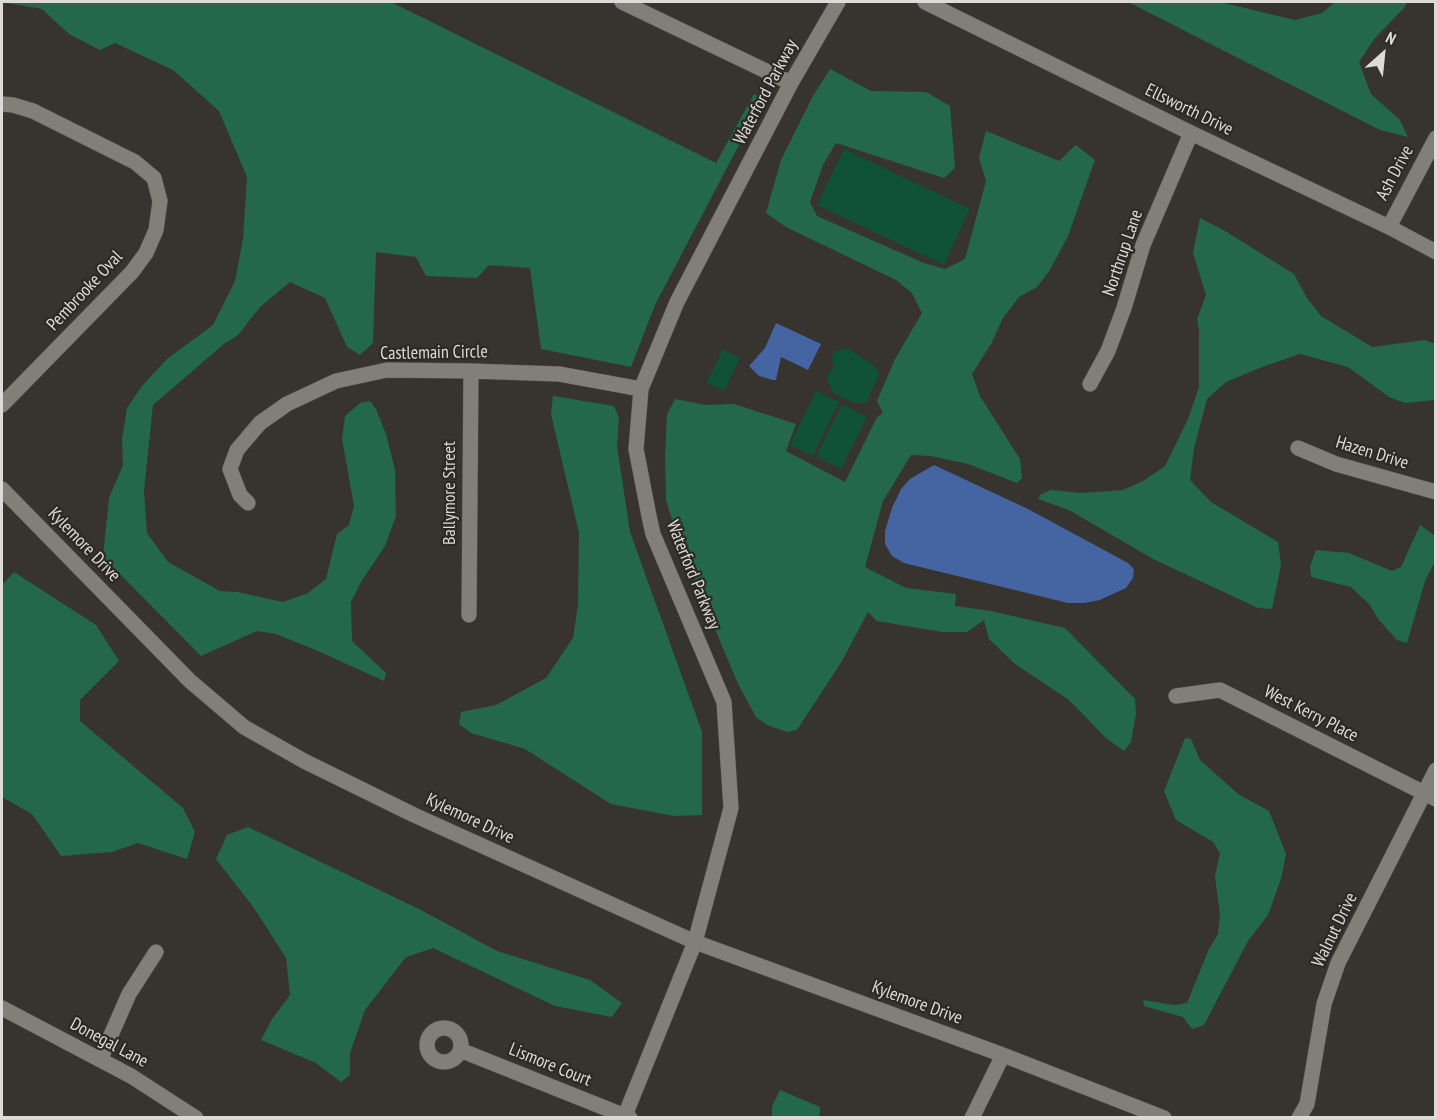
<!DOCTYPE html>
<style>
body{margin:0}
#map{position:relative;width:1437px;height:1119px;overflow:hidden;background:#37332f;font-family:"PT Sans Narrow",sans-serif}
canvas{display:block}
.frame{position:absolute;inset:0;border:3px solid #dddbd8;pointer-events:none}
.north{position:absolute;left:1353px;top:24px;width:60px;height:60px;-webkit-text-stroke:4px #2d2925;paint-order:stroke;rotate:27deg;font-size:16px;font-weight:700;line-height:24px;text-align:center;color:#dddbd8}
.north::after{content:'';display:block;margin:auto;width:21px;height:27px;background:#dddbd8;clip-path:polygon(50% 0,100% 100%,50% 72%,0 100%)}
</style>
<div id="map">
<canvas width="1437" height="1119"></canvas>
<div class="frame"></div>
<div class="north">N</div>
</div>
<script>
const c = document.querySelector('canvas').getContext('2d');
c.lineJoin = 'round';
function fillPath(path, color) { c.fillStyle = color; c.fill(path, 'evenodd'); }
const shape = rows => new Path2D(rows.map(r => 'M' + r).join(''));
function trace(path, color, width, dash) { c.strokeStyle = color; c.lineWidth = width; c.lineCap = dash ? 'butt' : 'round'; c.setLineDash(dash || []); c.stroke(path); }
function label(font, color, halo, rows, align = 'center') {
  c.font = font + ' "PT Sans Narrow",sans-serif'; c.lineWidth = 4.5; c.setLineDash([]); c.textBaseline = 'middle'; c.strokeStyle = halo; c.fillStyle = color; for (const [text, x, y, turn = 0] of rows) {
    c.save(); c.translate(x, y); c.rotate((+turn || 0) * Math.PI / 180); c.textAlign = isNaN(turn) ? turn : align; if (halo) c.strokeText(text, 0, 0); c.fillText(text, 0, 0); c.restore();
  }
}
fillPath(shape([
 [844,149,970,209,944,265,817,205],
 [847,348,873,365,880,373,866,403,854,403,833,393,827,378,834,365,831,359,834,352],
 [723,349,740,358,724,391,707,383],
 [816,391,839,402,813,456,790,445],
 [842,404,867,417,841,469,816,457]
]), '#105239');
fillPath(shape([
 [2,2,391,2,716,163,754,94,763,99,655,305,631,367,541,349,530,268,489,265,477,278,426,276,416,257,376,252,373,343,360,355,347,347,325,298,290,282,260,307,238,335,225,343,153,405,144,491,147,533,168,562,220,591,237,592,283,602,308,593,326,579,337,534,349,525,354,506,342,439,345,416,360,403,370,401,376,409,386,434,395,470,396,516,385,546,361,582,351,602,352,641,386,673,384,681,318,651,276,634,257,631,201,656,103,557,109,498,123,465,122,439,127,408,142,386,167,359,213,325,235,281,243,239,247,177,219,111,173,70,115,43,100,50,69,34,42,9],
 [1128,2,1220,2,1295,20,1322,13,1335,2,1407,2,1404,8,1375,38,1359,62,1371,94,1400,120,1408,137,1380,130],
 [830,69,871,91,926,92,950,106,955,168,944,178,836,143,823,165,810,202,817,216,924,263,945,269,965,259,986,181,979,158,986,131,1059,161,1076,145,1095,160,1068,236,1050,270,1037,287,1019,297,1003,318,991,344,972,374,980,396,1020,459,1022,478,1017,483,968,464,931,456,911,455,883,501,865,567,906,588,956,594,955,606,991,611,1065,628,1135,699,1136,714,1131,742,1124,751,1106,738,1069,700,1015,664,989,639,984,620,967,632,942,632,877,621,868,612,842,661,797,730,787,732,767,725,756,717,738,684,679,543,666,500,665,456,667,415,675,399,706,405,734,404,796,424,786,451,845,482,877,417,883,413,877,401,895,359,922,313,912,293,896,280,786,227,766,213,781,160,813,96],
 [1200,218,1225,231,1294,274,1307,298,1321,316,1372,347,1425,340,1435,344,1435,400,1405,403,1389,397,1348,367,1300,354,1262,367,1226,382,1207,399,1194,448,1190,480,1211,502,1278,542,1281,565,1272,609,1258,608,1153,559,1069,510,1038,499,1041,494,1051,490,1082,493,1123,490,1143,481,1165,466,1188,419,1199,387,1199,331,1197,319,1206,295,1193,253],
 [553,396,614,406,619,418,617,446,630,532,702,732,702,815,674,816,611,804,525,749,471,733,459,724,461,712,496,705,546,678,573,638,578,604,579,533,551,414],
 [1420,525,1435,536,1435,561,1425,581,1407,643,1397,640,1378,619,1370,605,1351,587,1311,577,1310,566,1316,550,1349,553,1392,571,1401,567],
 [14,572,96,625,119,661,80,700,80,721,183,808,195,832,187,859,138,843,112,852,61,856,32,814,2,797,2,585],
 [1185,738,1191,739,1200,760,1238,794,1269,811,1286,854,1281,879,1268,915,1248,941,1204,1025,1192,1029,1183,1017,1144,1006,1143,1000,1174,1005,1187,1003,1209,949,1218,934,1220,915,1215,876,1220,853,1213,842,1176,820,1164,791],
 [248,827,421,910,497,951,590,980,622,1003,612,1017,555,1006,433,948,406,957,365,1010,350,1053,350,1075,341,1082,316,1063,261,1040,272,1019,290,995,286,958,254,908,216,859,227,835],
 [780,1090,820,1107,820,1113,818,1117,772,1117,772,1107]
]), '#24684c');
fillPath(shape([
 [776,323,821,344,808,370,781,357,776,380,773,380,759,376,749,366,765,348],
 [934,465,1028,509,1128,563,1134,569,1133,578,1126,588,1100,600,1084,603,1068,603,904,563,892,556,885,544,885,531,892,508,901,489,910,479]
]), '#4465a1');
const street = shape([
 [622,2,791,83],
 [925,2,1191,133,1389,227,1436,252],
 [2,104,13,105,33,111,135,162,154,178,160,201,156,230,146,253,132,272,2,405],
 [1389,227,1436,138],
 [1090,384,1108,351,1124,308,1143,245,1191,133],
 [1298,448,1336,464,1436,492],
 [2,489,190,681,244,727,304,761,414,815,695,942,1003,1055,1164,1118],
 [248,503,240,495,230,469,237,450,260,423,287,404,336,381,387,370,471,371,559,374,641,389],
 [469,615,471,371],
 [1176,696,1220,690,1436,799],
 [2,1008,131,1076,196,1118],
 '427 1045a17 17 0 1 1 34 0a17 17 0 1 1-34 0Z',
 [460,1050,630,1118],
 [100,1060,129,994,156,952],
 [624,1118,695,942,731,808,724,702,653,534,649,516,636,449,641,389,677,302,791,83,838,2],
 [972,1118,1003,1055],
 [1299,1118,1307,1104,1324,1004,1338,963,1436,770]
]);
trace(street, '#53514d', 16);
trace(street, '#827e78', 15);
label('18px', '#dddbd8', '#2d2925', [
 ["Waterford Parkway",766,92,-62],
 ["Ellsworth Drive",1189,110,26],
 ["Ash Drive",1395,173,-62],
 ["Northrup Lane",1123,253,-71],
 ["Pembrooke Oval",85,291,-47],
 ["Castlemain Circle",434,353,-1],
 ["Hazen Drive",1372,453,17],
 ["Ballymore Street",450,493,-90],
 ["Kylemore Drive",84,545,46],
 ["Waterford Parkway",693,575,68],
 ["West Kerry Place",1311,714,27],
 ["Kylemore Drive",470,819,25],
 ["Walnut Drive",1335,930,-64],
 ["Kylemore Drive",917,1003,20],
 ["Donegal Lane",109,1043,28],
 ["Lismore Court",550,1065,22]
]);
</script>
